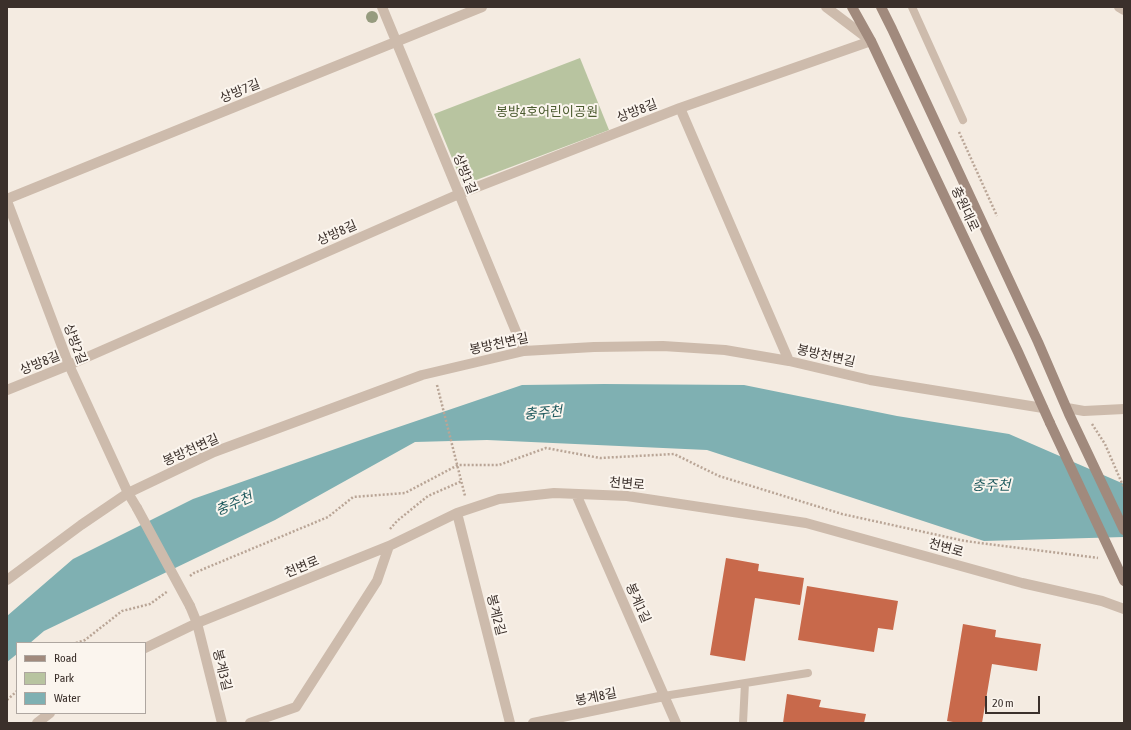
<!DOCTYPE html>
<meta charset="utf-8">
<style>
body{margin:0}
#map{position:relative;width:1131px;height:730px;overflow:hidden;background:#f4ebe1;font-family:"Asap Condensed",sans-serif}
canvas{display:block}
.frame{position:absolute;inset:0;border:8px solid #3b302b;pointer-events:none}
.legend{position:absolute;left:16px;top:642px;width:130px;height:72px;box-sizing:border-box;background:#fbf5ee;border:1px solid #aea6a0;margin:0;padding:5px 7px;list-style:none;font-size:12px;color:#3b302b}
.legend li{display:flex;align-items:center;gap:8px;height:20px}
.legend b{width:20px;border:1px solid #aea6a0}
.scale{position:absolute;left:985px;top:696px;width:55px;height:18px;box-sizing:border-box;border:2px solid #3b302b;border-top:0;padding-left:5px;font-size:12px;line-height:14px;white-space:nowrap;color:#3b302b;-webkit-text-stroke:3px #fbf5ee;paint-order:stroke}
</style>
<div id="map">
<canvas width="1131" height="730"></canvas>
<div class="frame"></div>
<ul class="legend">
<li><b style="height:5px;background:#a18a7d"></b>Road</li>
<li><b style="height:11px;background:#b8c4a0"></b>Park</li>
<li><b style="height:11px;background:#7fb0b2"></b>Water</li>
</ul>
<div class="scale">20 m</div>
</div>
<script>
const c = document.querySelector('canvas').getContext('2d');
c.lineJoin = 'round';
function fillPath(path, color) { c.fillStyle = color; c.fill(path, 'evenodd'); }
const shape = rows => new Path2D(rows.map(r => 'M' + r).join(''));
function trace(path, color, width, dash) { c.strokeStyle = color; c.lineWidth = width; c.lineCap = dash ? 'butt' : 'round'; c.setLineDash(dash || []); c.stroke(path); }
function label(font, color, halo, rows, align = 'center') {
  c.font = font + ' "Asap Condensed","Noto Sans KR",sans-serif'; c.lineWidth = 4; c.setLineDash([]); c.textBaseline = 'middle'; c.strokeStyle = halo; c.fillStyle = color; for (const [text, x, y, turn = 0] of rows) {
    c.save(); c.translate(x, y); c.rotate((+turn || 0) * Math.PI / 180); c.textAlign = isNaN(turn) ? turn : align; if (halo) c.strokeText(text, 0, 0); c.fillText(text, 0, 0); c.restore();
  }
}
fillPath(shape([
 [580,58,609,130,463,185,434,114]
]), '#b8c4a0');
fillPath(shape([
 [604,384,744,385,897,416,1009,434,1124,484,1124,537,984,541,707,450,487,440,415,442,275,520,44,631,30,643,17,643,17,654,7,662,7,616,73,559,193,499,375,435,522,385]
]), '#7fb0b2');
fillPath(shape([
 [726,558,759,564,758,571,804,578,800,605,755,598,745,661,710,655],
 [807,586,898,601,893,630,878,628,874,652,798,640],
 [963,624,996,630,995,637,1041,644,1037,671,992,664,982,723,959,723,947,721],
 [787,694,821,700,819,707,866,714,864,723,783,723]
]), '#c8694b');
trace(shape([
 [959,132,997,216],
 [437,385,465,496],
 [1092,424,1105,444,1124,488],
 [390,529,397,521,428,496,462,481],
 [190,576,194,573,328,517,353,497,405,493,458,465,499,465,546,448,600,458,674,454,719,476,842,514,965,541,1098,558],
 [76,643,85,640,122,611,150,604,168,591],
 [7,700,17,691]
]), '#b9a596', 2.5, [2, 2]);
trace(shape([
 [912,7,963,120],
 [664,696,808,673],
 [743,723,745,683]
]), '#cdbbac', 8);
trace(shape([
 [382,7,524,351],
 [826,7,871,41],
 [1119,7,1124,10],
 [680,108,789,361],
 [7,199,482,7],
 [7,201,69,365,128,493,137,508],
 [7,390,69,365,459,194,680,108,871,41],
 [1067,408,1084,411,1124,409],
 [576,494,676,723],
 [457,513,510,723],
 [7,580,81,525,128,493,214,452,422,375,524,351,594,347,663,346,725,350,789,361,870,380,1043,408],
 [190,606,197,623,222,723],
 [145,648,197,623,389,546,457,513,499,499,554,493,627,496,806,523,1022,583,1102,601,1124,609],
 [37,723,50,713],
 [250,723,296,707,377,581,389,546],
 [533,723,664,696]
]), '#cdbbac', 10);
trace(shape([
 [852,7,871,41,1018,352,1050,423],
 [881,7,892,29,1038,342,1069,414,1124,530]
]), '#a18a7d', 10);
trace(shape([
 [137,508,190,606]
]), '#cdbbac', 10);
trace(shape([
 [1050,423,1124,581]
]), '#a18a7d', 10);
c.fillStyle = '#969b7f';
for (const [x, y] of [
 [372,17]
]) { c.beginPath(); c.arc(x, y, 6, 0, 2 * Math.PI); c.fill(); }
label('13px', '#3b302b', '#fbf5ee', [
 ["상방7길",240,91,-22],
 ["상방8길",637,111,-21],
 ["상방1길",465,174,68],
 ["충원대로",965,209,65],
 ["상방8길",337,233,-24],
 ["상방2길",75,344,69],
 ["봉방천변길",499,344,-12],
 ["봉방천변길",826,356,13],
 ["상방8길",40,363,-22],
 ["봉방천변길",191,450,-24],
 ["천변로",627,484,5],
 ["천변로",946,548,16],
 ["천변로",302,567,-22],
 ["봉계1길",638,603,66],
 ["봉계2길",496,615,76],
 ["봉계3길",222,670,76],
 ["봉계8길",596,697,-12]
]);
label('13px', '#4a5a2e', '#fbf5ee', [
 ["봉방4호어린이공원",547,112]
]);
label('italic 14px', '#1f5a5e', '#fbf5ee', [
 ["충주천",543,413,-5],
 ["충주천",991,486],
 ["충주천",234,504,-23]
]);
</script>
